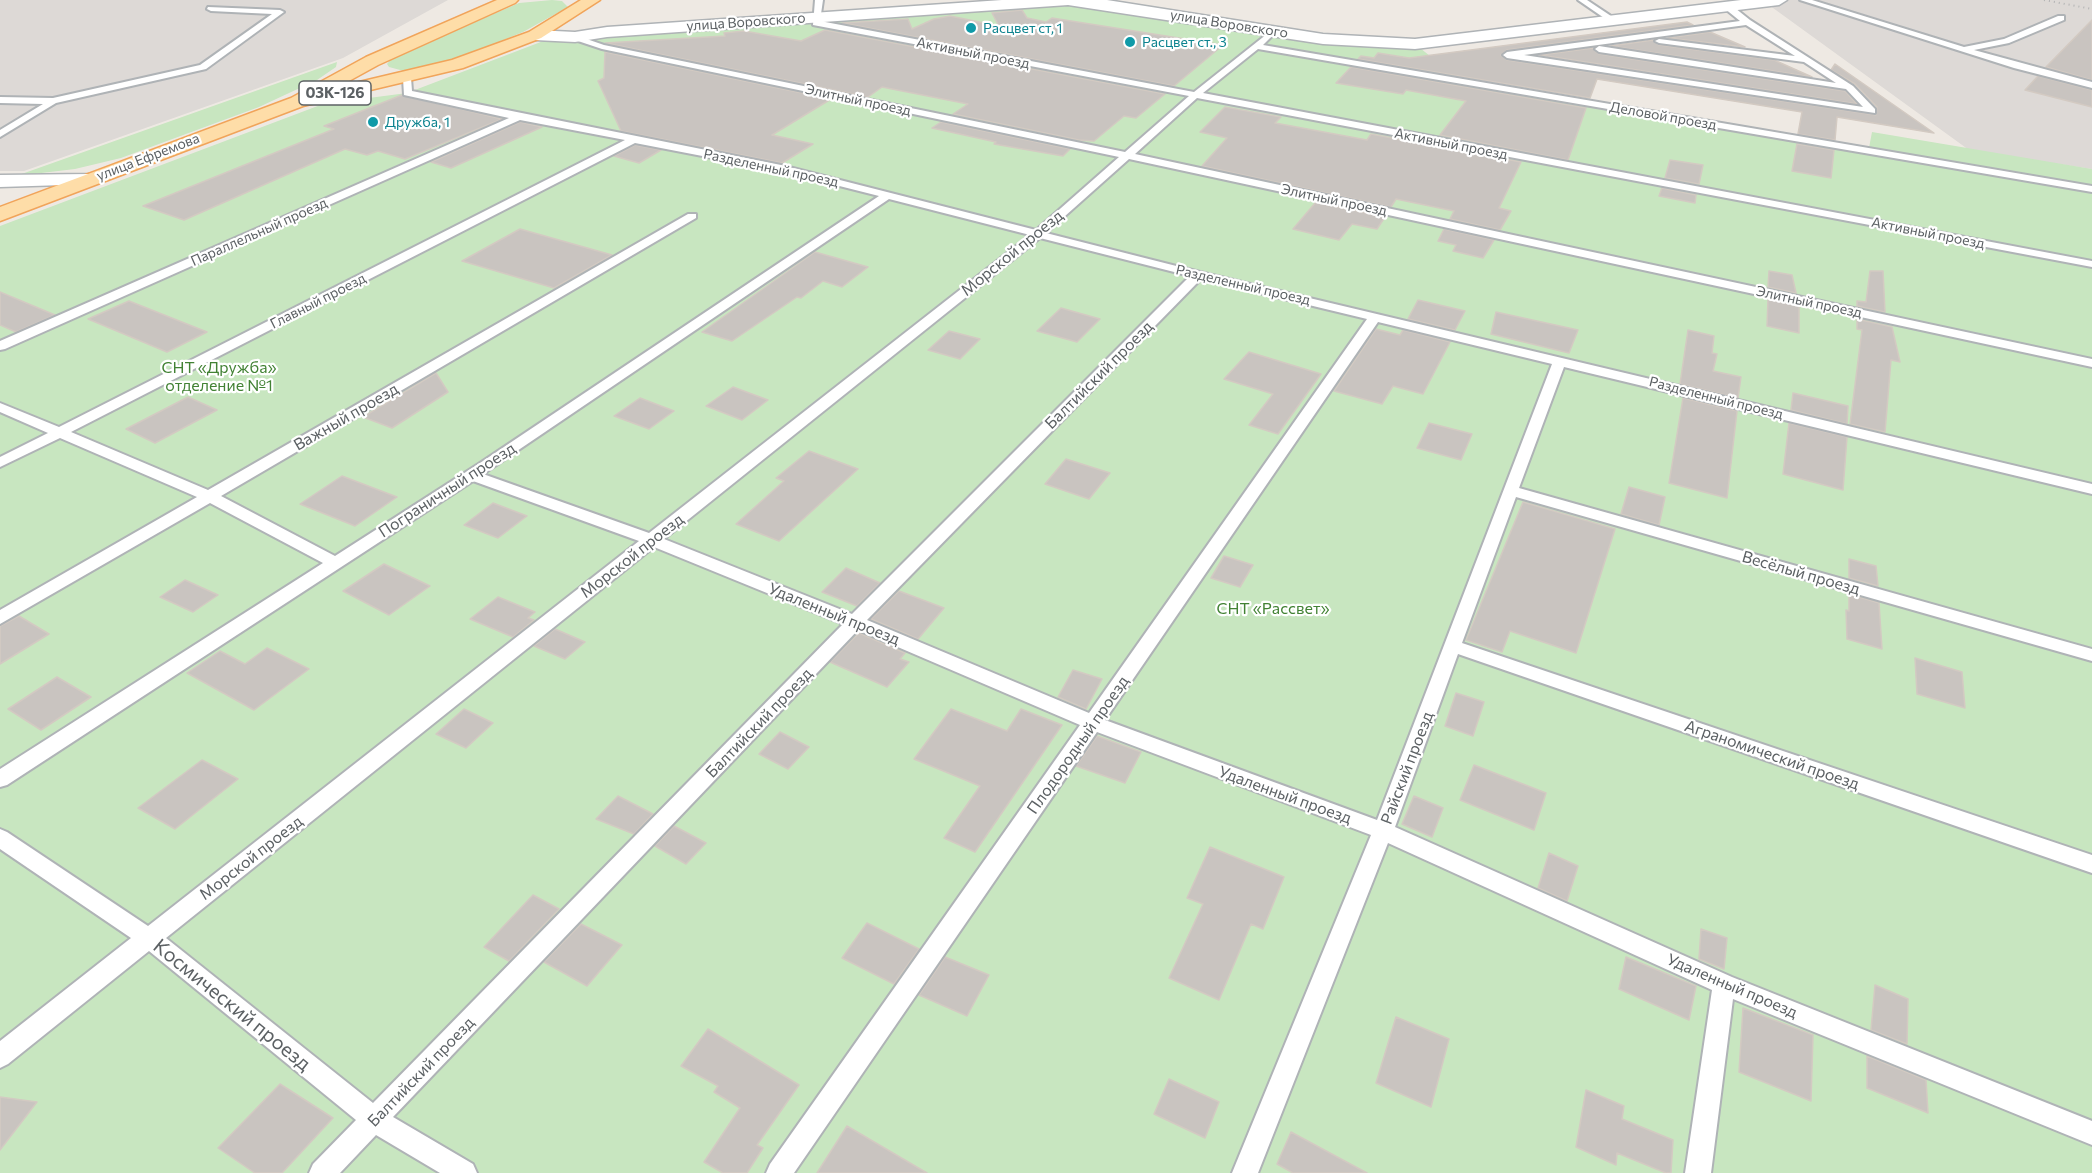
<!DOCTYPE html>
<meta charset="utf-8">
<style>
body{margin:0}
canvas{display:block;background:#eee9e3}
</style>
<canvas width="2092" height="1173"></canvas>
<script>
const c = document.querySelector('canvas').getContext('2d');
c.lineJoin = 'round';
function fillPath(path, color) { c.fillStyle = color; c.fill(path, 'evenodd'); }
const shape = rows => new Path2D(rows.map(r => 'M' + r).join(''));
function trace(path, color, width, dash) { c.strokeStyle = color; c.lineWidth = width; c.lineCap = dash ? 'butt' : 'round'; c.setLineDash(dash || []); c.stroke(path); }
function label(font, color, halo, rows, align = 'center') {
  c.font = font + ' Commissioner,sans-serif'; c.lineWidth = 4.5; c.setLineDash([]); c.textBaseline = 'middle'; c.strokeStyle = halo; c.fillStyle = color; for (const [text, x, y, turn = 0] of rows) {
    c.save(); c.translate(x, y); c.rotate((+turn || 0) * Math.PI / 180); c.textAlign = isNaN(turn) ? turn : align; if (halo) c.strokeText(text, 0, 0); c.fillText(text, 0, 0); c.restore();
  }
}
fillPath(shape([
 [0,0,448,0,343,58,24,171,0,171],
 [1762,0,2092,0,2092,169,1969,150]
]), '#ddd9d6');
fillPath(shape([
 [552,0,562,1,568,7,523,32,454,60,421,69,404,71,389,67,387,64,392,58,519,3],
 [1068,0,1272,32,1415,44,1455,76,1869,148,1872,132,2092,169,2092,1173,0,1173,0,226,323,104,407,93,546,40],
 [337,62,336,67,317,80,259,107,121,158,75,169,16,176]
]), '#c8e6c0');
const building = shape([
 [1022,10,1027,18,1046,22,1052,18,1223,45,1174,86,842,23,908,19,912,29,934,19,950,16,999,26,992,13,1022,10],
 [2092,20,2092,80,2046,67,2092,20],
 [1687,22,1693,25,1507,50,1501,55,1507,60,1876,115,1877,107,1855,84,1831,70,1835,64,1934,133,1837,117,1835,140,1798,134,1802,112,1597,79,1590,98,1358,59,1361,56,1374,58,1378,53,1409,58,1687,22],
 [825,30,1165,94,1136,118,1124,116,1094,141,1079,140,953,114,968,104,882,87,868,97,605,43,725,36,724,33,744,31,801,41,825,30],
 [1710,32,1745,47,1668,38,1710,32],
 [1653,40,1659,45,1774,60,1812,77,1611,46,1653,40],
 [1593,48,1599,54,1845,91,1857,104,1540,55,1593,48],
 [605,52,831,99,772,135,813,144,782,163,621,131,598,81,604,78,605,52],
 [1351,67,1586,108,1568,160,1440,135,1466,101,1406,90,1403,94,1336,83,1351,67],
 [2038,76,2092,90,2092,107,2025,90,2038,76],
 [402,95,502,119,405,159,378,151,367,155,345,149,184,220,143,206,334,129,324,126,402,95],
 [1225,107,1281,117,1275,123,1367,140,1371,134,1521,162,1499,208,1511,211,1500,230,1450,219,1454,211,1396,199,1391,207,1202,166,1227,138,1200,132,1225,107],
 [520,122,542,127,451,168,431,162,520,122],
 [941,122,1070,149,1063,156,994,144,996,142,932,128,941,122],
 [1797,144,1834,150,1831,178,1792,171,1797,144],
 [635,145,661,150,639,163,614,156,635,145],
 [1670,160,1703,165,1699,184,1665,178,1670,160],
 [1662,188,1696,195,1695,203,1659,196,1662,188],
 [1316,202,1385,217,1377,229,1352,224,1339,240,1293,229,1316,202],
 [520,229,612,255,554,288,462,261,520,229],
 [1444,229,1494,240,1483,258,1453,251,1456,245,1438,241,1444,229],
 [815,252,868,267,842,287,823,281,801,298,797,297,732,341,702,332,815,252],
 [1769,271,1792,275,1796,293,1768,287,1769,271],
 [1870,271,1883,271,1885,312,1857,306,1857,301,1866,302,1870,271],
 [0,292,55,315,16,332,0,325,0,292],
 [1768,299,1799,306,1799,333,1767,326,1768,299],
 [1418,300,1465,311,1455,330,1408,319,1418,300],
 [129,301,207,332,167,352,88,319,129,301],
 [1061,308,1100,319,1077,342,1037,331,1061,308],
 [1496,312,1578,330,1569,353,1491,334,1496,312],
 [1857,319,1892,327,1900,362,1891,360,1885,432,1850,424,1862,330,1857,329,1857,319],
 [1376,329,1400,335,1403,330,1450,342,1423,394,1393,386,1382,404,1334,391,1376,329],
 [1688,330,1714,336,1712,353,1717,354,1713,371,1741,377,1738,398,1680,384,1688,330],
 [949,331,980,339,960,359,928,350,949,331],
 [1249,352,1321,374,1278,434,1249,425,1273,394,1224,379,1249,352],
 [436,373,448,392,392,428,363,417,436,373],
 [733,387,768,400,742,420,706,406,733,387],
 [1793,393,1848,406,1847,424,1791,410,1793,393],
 [188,397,217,410,155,443,126,429,188,397],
 [640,398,674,411,649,429,614,416,640,398],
 [1683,398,1737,411,1727,498,1669,483,1683,398],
 [1429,423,1472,434,1461,460,1417,448,1429,423],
 [1789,423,1847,437,1843,490,1783,474,1789,423],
 [809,451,858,469,779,541,736,524,784,481,776,478,809,451],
 [1066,459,1110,473,1089,499,1045,484,1066,459],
 [342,476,397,497,355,526,300,504,342,476],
 [1629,487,1665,497,1659,525,1621,514,1629,487],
 [1523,502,1615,529,1576,653,1510,631,1502,652,1466,640,1523,502],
 [493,503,527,516,498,538,464,525,493,503],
 [1224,556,1253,565,1240,587,1211,578,1224,556],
 [1849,559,1876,566,1878,586,1849,578,1849,559],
 [384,564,430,586,389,615,343,591,384,564],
 [846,568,880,583,857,606,822,592,846,568],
 [185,580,218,595,193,612,160,597,185,580],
 [899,591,944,608,918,639,871,619,899,591],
 [1849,594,1879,603,1882,649,1847,639,1846,610,1849,611,1849,594],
 [498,597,535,612,528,618,534,620,513,637,470,619,498,597],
 [19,616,49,634,0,664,0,626,19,616],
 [555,629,585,642,565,659,534,646,555,629],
 [859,633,905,653,900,659,909,662,887,687,830,662,859,633],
 [267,648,309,669,254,710,187,673,220,651,245,664,267,648],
 [1915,658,1962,672,1965,708,1917,694,1915,658],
 [1073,670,1102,679,1086,709,1058,697,1073,670],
 [57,677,91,697,41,730,8,709,57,677],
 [1456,693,1484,702,1473,736,1445,726,1456,693],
 [464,709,493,723,466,748,436,734,464,709],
 [951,709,1007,731,1021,709,1062,725,975,852,944,838,980,786,914,759,951,709],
 [780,732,809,747,788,769,759,754,780,732],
 [1097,736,1141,752,1125,783,1076,766,1097,736],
 [202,760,238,779,175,829,138,808,202,760],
 [1474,765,1546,793,1534,830,1460,800,1474,765],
 [618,796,653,814,634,834,596,819,618,796],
 [1414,796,1443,808,1432,837,1402,824,1414,796],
 [674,826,706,843,686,864,655,846,674,826],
 [1210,847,1284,877,1263,929,1251,924,1219,1000,1169,978,1203,904,1187,898,1210,847],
 [1549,853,1578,866,1567,901,1538,888,1549,853],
 [533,895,559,909,509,961,484,947,533,895],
 [867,923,919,949,894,984,842,958,867,923],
 [581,924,622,945,587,986,544,962,581,924],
 [1701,929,1727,938,1724,969,1699,959,1701,929],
 [945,957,989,975,967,1016,919,995,945,957],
 [1626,957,1696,986,1689,1020,1619,989,1626,957],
 [1875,985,1908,999,1907,1044,1871,1030,1875,985],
 [1743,1008,1813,1035,1811,1101,1739,1072,1743,1008],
 [1396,1017,1449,1039,1431,1107,1376,1083,1396,1017],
 [708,1029,799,1085,757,1145,763,1148,747,1173,723,1173,704,1162,740,1108,714,1092,718,1086,681,1066,708,1029],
 [1867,1056,1926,1080,1928,1113,1867,1088,1867,1056],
 [1169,1079,1219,1102,1205,1138,1154,1114,1169,1079],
 [280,1084,333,1118,282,1173,255,1173,218,1148,280,1084],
 [1586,1090,1624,1106,1622,1119,1673,1140,1671,1173,1666,1173,1617,1153,1616,1165,1576,1147,1586,1090],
 [0,1097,37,1102,0,1150,0,1097],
 [847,1126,927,1173,817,1173,847,1126],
 [1291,1132,1367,1173,1293,1173,1277,1164,1291,1132]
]);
fillPath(building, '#c9c4c0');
trace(building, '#d3cac2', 1.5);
const service = shape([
 [815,0,823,0,820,21,1194,92,1272,30,1276,32,1263,45,2092,186,2092,192,1258,49,1203,93,2092,261,2092,267,1197,98,1135,154,2092,359,2092,367,1129,159,1046,233,1200,272,2092,484,2092,494,1564,367,1519,488,2092,649,2092,661,1516,497,1462,643,2092,855,2092,873,1458,654,1395,827,1732,977,2092,1121,2092,1145,1733,999,1711,1173,1685,1173,1712,990,1388,843,1258,1173,1232,1173,1371,835,1097,732,794,1173,766,1173,770,1164,1080,725,858,630,393,1117,473,1164,477,1173,440,1173,376,1135,340,1173,309,1173,313,1164,356,1120,149,951,8,1064,0,1068,0,1041,131,938,0,849,0,829,7,832,148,926,639,541,473,481,7,785,0,787,0,769,323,563,210,503,0,624,0,610,197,497,60,438,0,467,0,457,48,433,0,412,0,403,59,427,625,140,520,120,5,349,0,350,0,341,509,118,404,95,403,78,407,75,411,78,412,91,781,165,1036,230,1119,157,602,49,572,39,571,37,575,35,604,45,1125,152,1189,96,813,25,815,0],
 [635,143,780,171,879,196,480,463,335,556,221,496,696,218,696,214,688,214,208,490,71,432,635,143],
 [889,199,1030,235,649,533,483,474,889,199],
 [1040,238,1190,276,852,614,664,539,1040,238],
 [1201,279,1367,319,1089,713,867,620,1201,279],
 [1378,322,1552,364,1377,820,1105,720,1378,322],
 [654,547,843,624,373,1103,166,938,654,547],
 [1578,0,1587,0,1617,20,1610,22,1578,0],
 [1800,0,1812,0,1964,47,2004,39,2058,16,2064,16,2064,20,2009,43,1974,50,2092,82,2092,88,2014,68,1800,0],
 [1724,4,1730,4,1750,20,1853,86,1875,109,1875,113,1507,58,1503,55,1507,52,1740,21,1724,8,1724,4],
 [1746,25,1795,56,1659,39,1655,41,1659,43,1804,62,1836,83,1599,46,1595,49,1599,52,1846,89,1863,107,1524,55,1746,25],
 [208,7,280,10,284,12,206,69,56,103,0,137,0,130,43,104,0,103,0,97,53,98,200,65,272,14,211,11,207,9,208,7]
]);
const minor = shape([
 [89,174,96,176,99,180,96,184,0,187,0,175,89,174]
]);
const tertiary = shape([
 [1002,0,1107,0,1323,34,1415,39,1741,0,1787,0,1779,5,1415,49,1323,44,1068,5,607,37,575,42,535,40,527,35,535,30,575,32,607,27,1002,0]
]);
const primary = shape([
 [497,0,518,0,515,3,378,65,338,87,452,60,529,32,581,0,600,0,541,38,463,68,303,106,0,221,0,207,291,98,366,57,497,0]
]);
trace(service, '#afb3b6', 4);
trace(minor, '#afb3b6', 3);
trace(tertiary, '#afb3b6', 3);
trace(primary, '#f1a45a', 3);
fillPath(service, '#fff');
fillPath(minor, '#fff');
fillPath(tertiary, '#fff');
fillPath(primary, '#fedda8');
trace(shape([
 [2044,0,2092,9]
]), '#b2b3b4', 2, [1, 4]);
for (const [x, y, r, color] of [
 [971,28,6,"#0f9aa8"],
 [1130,42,6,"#0f9aa8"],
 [373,122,6,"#0f9aa8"]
]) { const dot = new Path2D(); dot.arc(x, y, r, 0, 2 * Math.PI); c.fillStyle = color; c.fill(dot); trace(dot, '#fff', 2); }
label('14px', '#5c6164', '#fff', [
 ["улица Воровского",746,22,-4],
 ["улица Воровского",1229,24,9],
 ["Активный проезд",973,53,11],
 ["Элитный проезд",858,100,12],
 ["Деловой проезд",1663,116,10],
 ["Активный проезд",1451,144,11],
 ["улица Ефремова",148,157,-21],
 ["Разделенный проезд",771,168,12],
 ["Элитный проезд",1334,200,12],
 ["Параллельный проезд",259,232,-24],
 ["Активный проезд",1928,233,11],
 ["Разделенный проезд",1243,285,13],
 ["Главный проезд",318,301,-27],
 ["Элитный проезд",1809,302,12],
 ["Разделенный проезд",1716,398,14]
]);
label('14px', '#0d838f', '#fff', [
 ["Расцвет ст, 1",983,28],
 ["Расцвет ст., 3",1142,42],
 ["Дружба, 1",385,122]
], 'left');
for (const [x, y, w] of [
 [335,93,72]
]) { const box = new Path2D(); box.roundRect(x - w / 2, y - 12, w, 24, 4.5); c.fillStyle = '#fff'; c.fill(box); trace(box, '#5c6164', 1.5); }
label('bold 15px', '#5c6164', null, [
 ["03К-126",335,93]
]);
label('16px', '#5c6164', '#fff', [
 ["Морской проезд",1012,253,-39],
 ["Балтийский проезд",1099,375,-45],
 ["Важный проезд",346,417,-30],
 ["Пограничный проезд",447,490,-33],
 ["Морской проезд",632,556,-38],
 ["Весёлый проезд",1801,573,16],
 ["Удаленный проезд",834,614,22],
 ["Балтийский проезд",759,723,-46],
 ["Плодородный проезд",1078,745,-55],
 ["Аграномический проезд",1772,755,19],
 ["Райский проезд",1407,768,-69],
 ["Удаленный проезд",1285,795,20],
 ["Морской проезд",251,858,-38],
 ["Удаленный проезд",1732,986,23],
 ["Балтийский проезд",421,1072,-46]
]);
label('16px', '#428234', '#fff', [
 ["СНТ «Дружба»",219,368],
 ["отделение №1",219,386],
 ["СНТ «Рассвет»",1273,609]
]);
label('20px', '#5c6164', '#fff', [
 ["Космический проезд",232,1005,39]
]);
</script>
